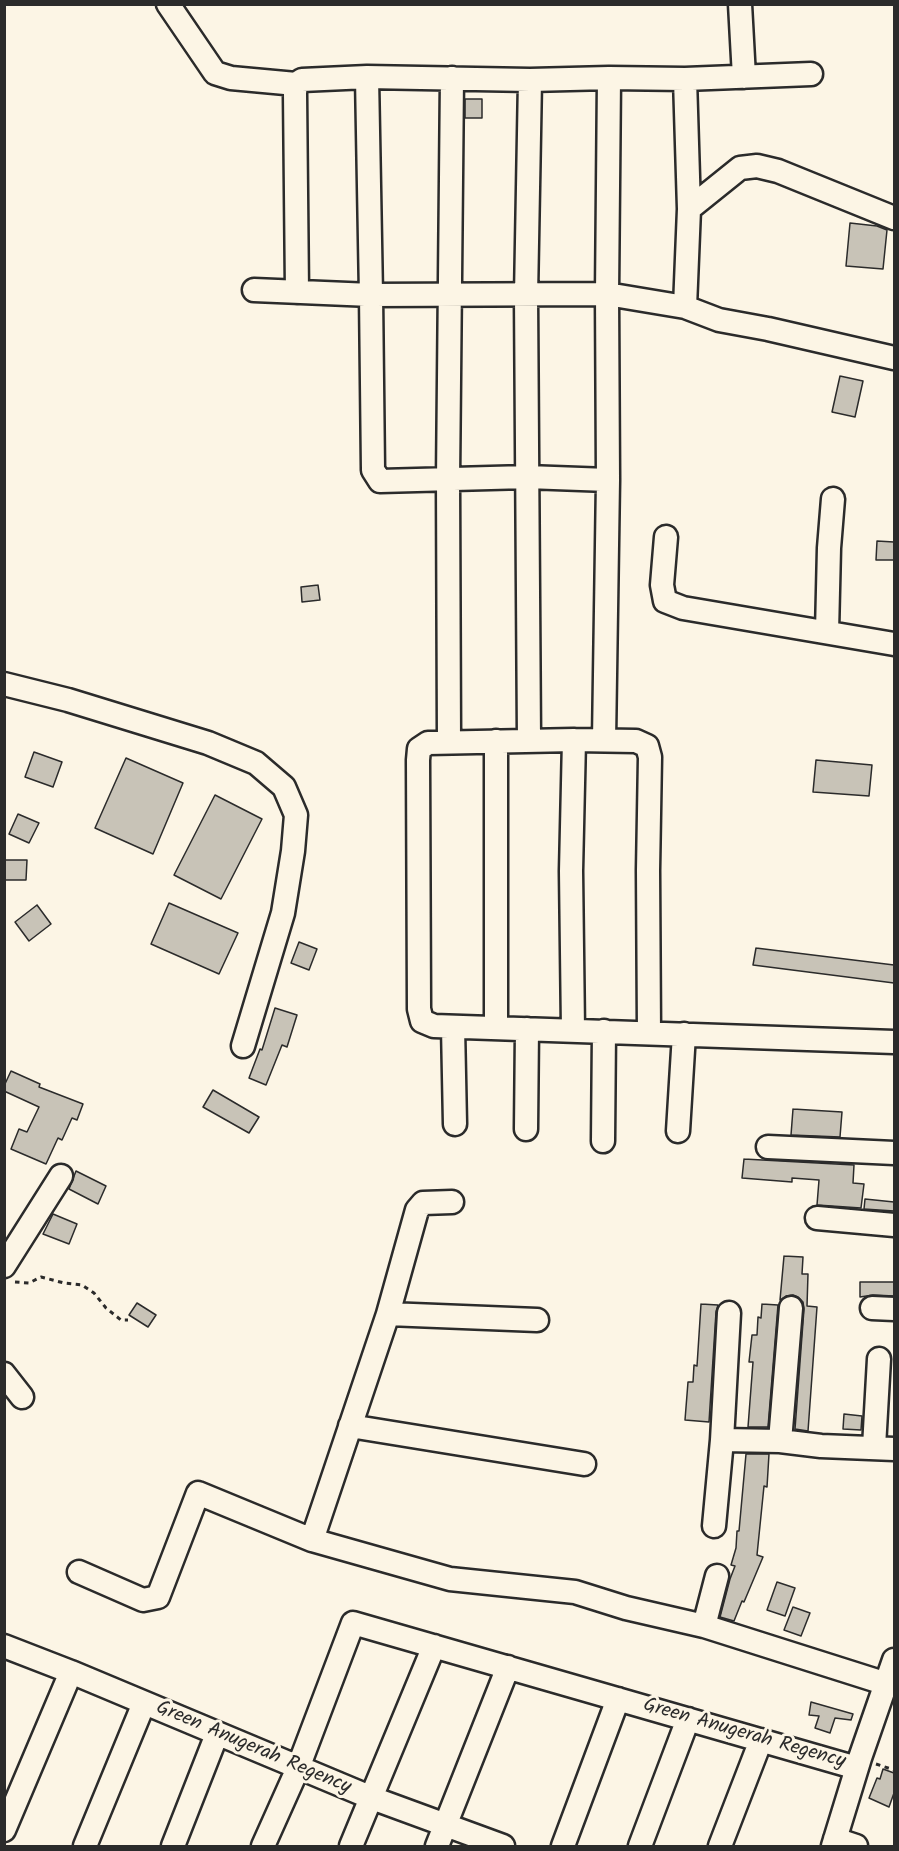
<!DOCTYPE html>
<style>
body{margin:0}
#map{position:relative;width:899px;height:1851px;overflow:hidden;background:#fcf5e5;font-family:Kalam,sans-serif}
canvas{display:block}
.frame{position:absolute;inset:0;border:6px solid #2b2b2b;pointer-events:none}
</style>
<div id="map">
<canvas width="899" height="1851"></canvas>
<div class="frame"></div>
</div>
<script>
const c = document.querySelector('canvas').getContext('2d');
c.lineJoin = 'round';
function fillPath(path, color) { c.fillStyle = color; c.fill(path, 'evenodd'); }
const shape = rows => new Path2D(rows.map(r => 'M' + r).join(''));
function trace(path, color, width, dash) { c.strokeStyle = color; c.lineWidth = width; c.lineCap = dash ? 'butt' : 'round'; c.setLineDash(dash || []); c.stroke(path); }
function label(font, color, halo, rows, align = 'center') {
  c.font = font + ' Kalam,sans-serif'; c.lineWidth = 6; c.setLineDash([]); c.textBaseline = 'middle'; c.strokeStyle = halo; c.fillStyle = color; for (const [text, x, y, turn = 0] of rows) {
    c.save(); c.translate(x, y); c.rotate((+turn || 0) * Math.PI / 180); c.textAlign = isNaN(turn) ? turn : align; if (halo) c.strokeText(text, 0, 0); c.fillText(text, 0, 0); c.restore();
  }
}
const building = shape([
 [465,99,482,99,482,118,465,118,465,99],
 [850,223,877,226,887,230,883,269,846,266,850,223],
 [840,376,863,381,855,417,832,412,840,376],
 [877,541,894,542,894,560,876,560,877,541],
 [318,585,320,600,302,602,301,587,318,585],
 [34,752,62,762,53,787,25,777,34,752],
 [126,758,183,783,153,854,95,828,126,758],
 [816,760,872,765,869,796,813,792,816,760],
 [215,795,262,819,221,899,174,875,215,795],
 [18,814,39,823,29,843,9,834,18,814],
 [4,860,27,860,26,880,4,880,4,860],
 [169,903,238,933,219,974,151,944,169,903],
 [37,905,51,924,29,941,15,922,37,905],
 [299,942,317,949,309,970,291,963,299,942],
 [756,948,894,965,894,983,753,965,756,948],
 [275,1008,297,1015,287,1047,282,1045,266,1085,249,1078,260,1049,262,1050,275,1008],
 [11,1071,40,1084,39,1087,83,1104,77,1120,72,1118,62,1140,58,1138,46,1164,11,1149,19,1129,27,1132,39,1107,4,1091,4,1086,11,1071],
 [213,1090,259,1117,249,1133,203,1107,213,1090],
 [793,1109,842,1112,840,1137,791,1135,793,1109],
 [744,1159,854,1165,853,1183,864,1184,861,1208,817,1205,819,1180,792,1178,792,1182,742,1178,744,1159],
 [76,1171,106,1186,98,1204,69,1189,76,1171],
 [865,1199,894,1202,894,1211,864,1209,865,1199],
 [53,1214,77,1224,69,1244,43,1234,53,1214],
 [784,1256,803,1257,802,1274,808,1274,807,1306,817,1307,808,1431,795,1429,804,1309,803,1302,798,1297,793,1295,786,1296,780,1300,784,1256],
 [860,1282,894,1282,894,1296,873,1295,860,1297,860,1282],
 [137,1303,156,1315,148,1327,129,1315,137,1303],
 [701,1304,718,1305,716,1312,709,1422,685,1420,688,1382,693,1382,694,1365,697,1366,701,1304],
 [762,1304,778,1305,768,1427,748,1427,753,1362,749,1362,752,1335,757,1335,758,1317,761,1318,762,1304],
 [844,1414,862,1416,861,1430,843,1429,844,1414],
 [746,1454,769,1454,767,1487,764,1486,757,1555,763,1557,744,1602,742,1601,734,1621,720,1617,730,1579,735,1566,731,1565,736,1548,737,1531,739,1531,746,1454],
 [777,1582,795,1588,785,1616,767,1610,777,1582],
 [793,1607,810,1613,801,1636,784,1630,793,1607],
 [811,1702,853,1714,851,1720,835,1718,830,1733,815,1728,819,1716,809,1715,811,1702],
 [883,1769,894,1773,894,1793,889,1807,869,1798,877,1778,880,1779,883,1769]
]);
fillPath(building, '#c8c3b7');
trace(building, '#2b2b2b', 1.5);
const minor = shape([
 [168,4,215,73,231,78,296,84],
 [740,4,744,77],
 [685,79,811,74],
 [689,209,740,168,757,166,778,171,894,218],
 [254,290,371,295,367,77],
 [297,292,295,93,296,84,302,80,367,77,530,80,609,78,685,79,689,209,685,307,607,294,609,78],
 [607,294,608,480,527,477,380,481,373,470,371,295,607,294],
 [685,307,719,320,768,329,894,358],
 [666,537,662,585,665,601,683,608,894,644],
 [827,632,829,548,833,499],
 [4,684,68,700,208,743,256,763,284,787,296,815,293,851,283,913,243,1046],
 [529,740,526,296,530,80],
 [574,740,636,741,647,746,650,757,648,870,649,1033],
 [604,740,608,480],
 [449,742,448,479,452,78],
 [453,1027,455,1124],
 [496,1028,496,741],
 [573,1030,571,871,574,740,428,743,419,749,418,760,419,1009,422,1021,434,1026,894,1042],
 [526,1129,527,1029],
 [678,1131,684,1034],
 [603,1141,604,1031],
 [768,1147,894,1153],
 [817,1218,894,1225],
 [4,1266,61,1176],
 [872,1308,894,1309],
 [388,1314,417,1210,423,1203,452,1202],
 [4,1374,22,1397],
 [350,1426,584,1464],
 [722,1440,780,1441,821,1446,894,1449],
 [780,1441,791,1308],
 [874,1447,879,1359],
 [714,1526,722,1440,729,1313],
 [312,1540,388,1314,537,1320],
 [79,1572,143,1600,158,1597,198,1493,312,1540,450,1579,575,1592,626,1608,704,1626,887,1684],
 [704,1626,717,1576],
 [4,1646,71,1672,372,1798,503,1846],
 [4,1830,71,1672],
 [835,1839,856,1846],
 [85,1846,144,1703],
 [173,1846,217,1734],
 [263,1846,298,1768,353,1623,857,1768],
 [351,1846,434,1646],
 [437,1846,508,1667],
 [563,1846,618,1699],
 [640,1846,688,1719],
 [720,1846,761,1740],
 [833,1846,860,1758,894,1660]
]);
trace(minor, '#2b2b2b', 27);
trace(shape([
 [15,1282,29,1283,41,1277,64,1283,82,1285,94,1293,106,1308,121,1320,128,1320],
 [876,1764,894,1770]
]), '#2b2b2b', 3, [4.5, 4.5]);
trace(minor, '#fcf5e5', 22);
label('20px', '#2b2b2b', '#fcf5e5', [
 ["Green Anugerah Regency",744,1735,16],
 ["Green Anugerah Regency",253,1749,23]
]);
</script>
